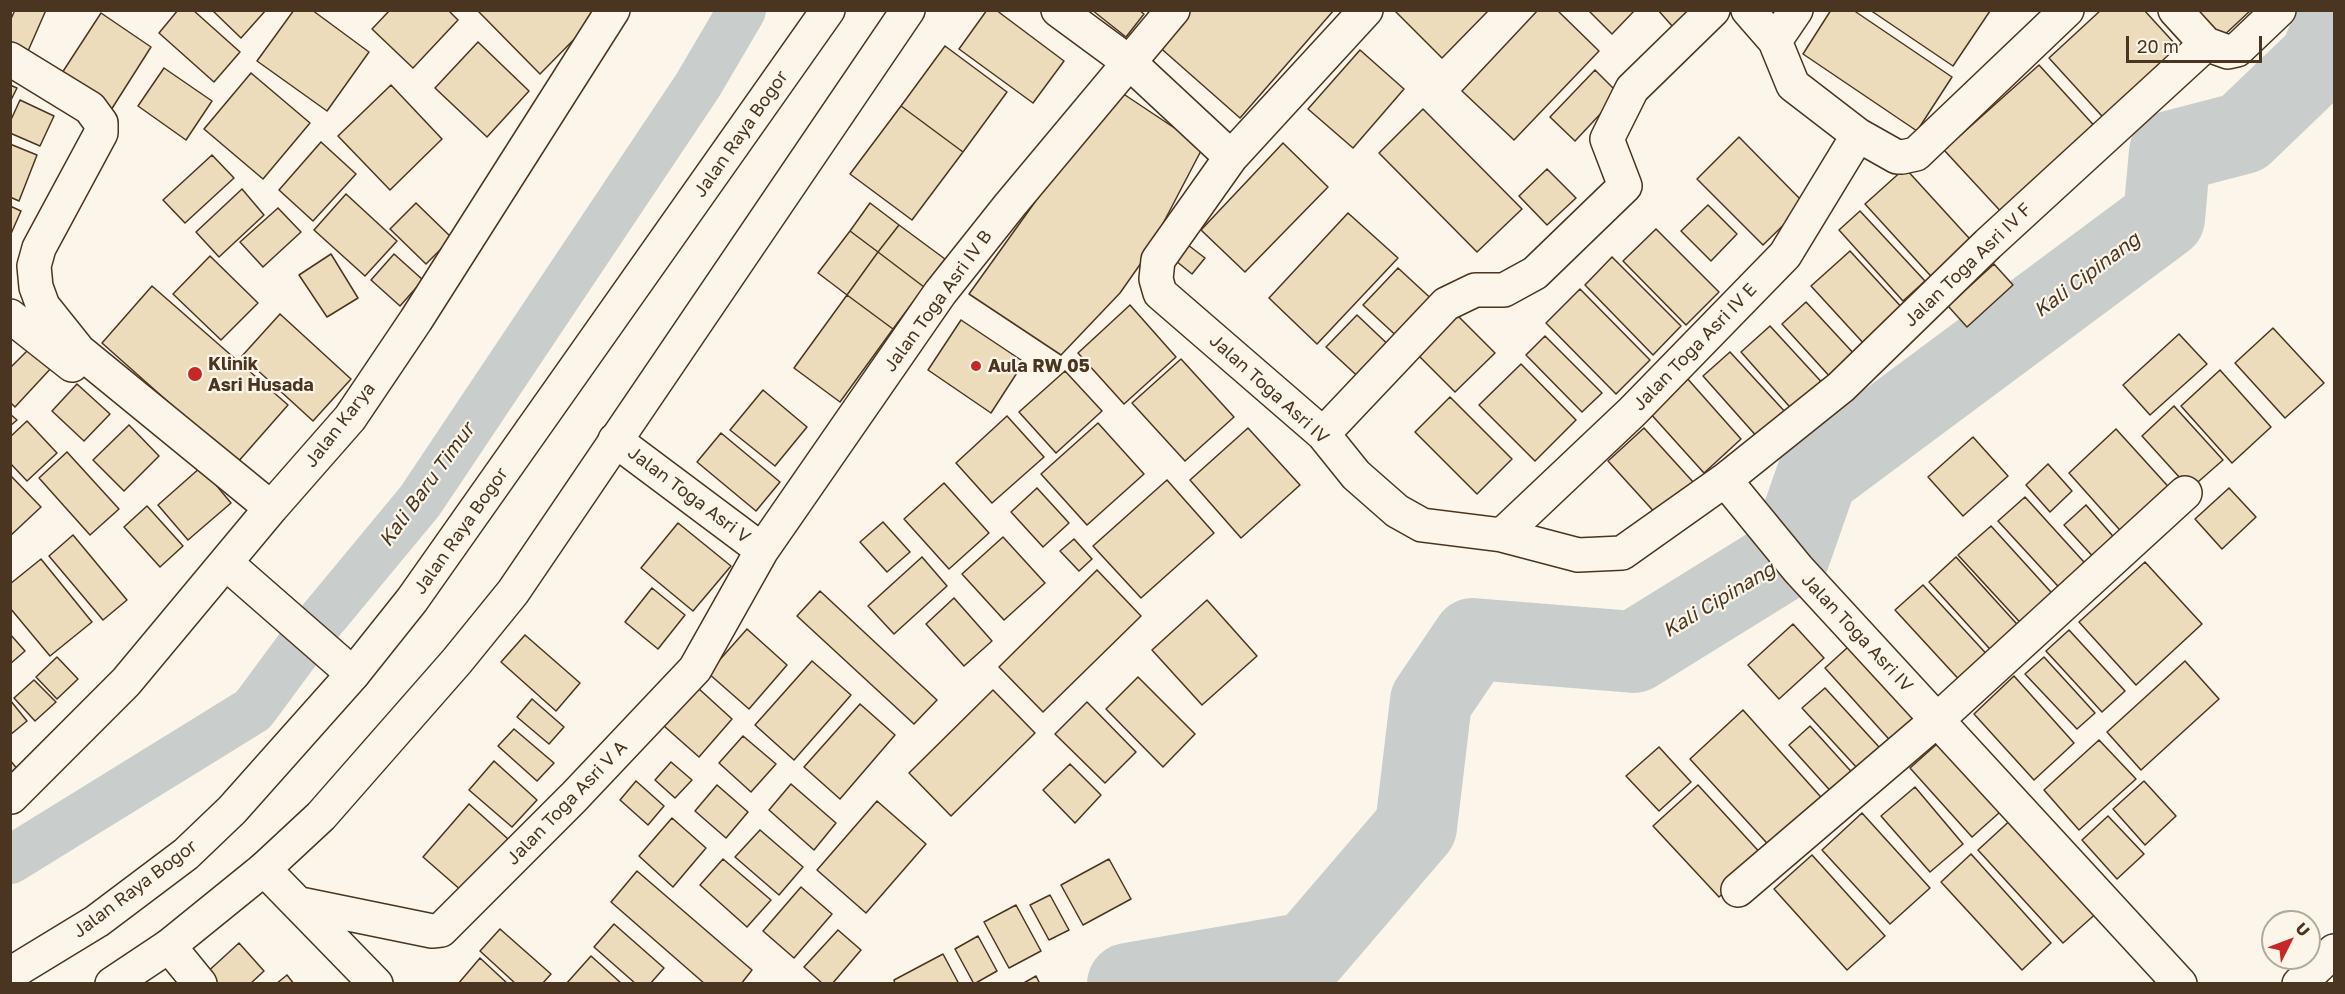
<!DOCTYPE html>
<style>
body{margin:0}
#map{position:relative;width:2345px;height:994px;overflow:hidden;background:#fbf6e9;font-family:"Golos Text",sans-serif}
canvas{display:block}
.frame{position:absolute;inset:0;border:12px solid #4a3520;pointer-events:none}
.north{position:absolute;left:2261px;top:910px;width:60px;height:60px;box-sizing:border-box;background:#fbf6e9;border:2px solid #b4a999;border-radius:50%;rotate:48deg;font-size:16px;font-weight:700;line-height:24px;text-align:center;color:#4a3520}
.north::after{content:'';display:block;margin:auto;width:21px;height:27px;background:#c62828;clip-path:polygon(50% 0,100% 100%,50% 72%,0 100%)}
.scale{position:absolute;left:2126px;top:36px;width:136px;height:27px;box-sizing:border-box;border:3px solid #4a3520;border-top:0;padding-left:8px;font-size:18px;line-height:21px;white-space:nowrap;color:#4a3520;-webkit-text-stroke:4px #fbf6e9;paint-order:stroke}
</style>
<div id="map">
<canvas width="2345" height="994"></canvas>
<div class="frame"></div>
<div class="north">U</div>
<div class="scale">20 m</div>
</div>
<script>
const c = document.querySelector('canvas').getContext('2d');
c.lineJoin = 'round';
const shape = rows => new Path2D(rows.map(r => 'M' + r).join(''));
function trace(path, color, width, dash) { c.strokeStyle = color; c.lineWidth = width; c.lineCap = dash ? 'butt' : 'round'; c.setLineDash(dash || []); c.stroke(path); }
function fillPath(path, color) { c.fillStyle = color; c.fill(path, 'evenodd'); }
function label(font, color, halo, rows, align = 'center') {
  c.font = font + ' "Golos Text",sans-serif'; c.lineWidth = 4.5; c.setLineDash([]); c.textBaseline = 'middle'; c.strokeStyle = halo; c.fillStyle = color; for (const [text, x, y, turn = 0] of rows) {
    c.save(); c.translate(x, y); c.rotate((+turn || 0) * Math.PI / 180); c.textAlign = isNaN(turn) ? turn : align; if (halo) c.strokeText(text, 0, 0); c.fillText(text, 0, 0); c.restore();
  }
}
trace(shape([
 [10,860,253,710,304,641,420,501,698,85,742,10]
]), '#c9cecd', 48);
trace(shape([
 [1128,984,1308,953,1416,827,1431,701,1473,639,1634,652,1789,556,1817,476,2164,218,2170,152,2243,133,2320,59,2334,26]
]), '#c9cecd', 82);
const building = shape([
 [15,10,46,10,28,51,10,43,10,21,15,10],
 [178,10,193,10,240,52,214,82,159,33,178,10],
 [212,10,266,10,241,38,212,10],
 [294,10,312,10,369,52,327,111,257,61,294,10],
 [390,10,448,10,458,20,413,68,372,29,390,10],
 [592,10,597,16,540,74,478,11,592,10],
 [987,10,996,10,1064,61,1033,103,959,49,987,10],
 [1092,10,1139,10,1144,14,1126,37,1092,10],
 [1186,10,1334,10,1240,118,1156,44,1186,10],
 [1394,10,1489,10,1442,58,1394,10],
 [1538,10,1557,10,1599,51,1514,140,1462,91,1538,10],
 [1588,10,1635,10,1612,34,1588,10],
 [1658,10,1689,10,1673,27,1658,10],
 [1831,10,1853,10,1952,77,1917,131,1803,54,1831,10],
 [1870,10,1990,10,1990,11,1953,66,1870,10],
 [2101,10,2144,10,2187,57,2111,126,2049,58,2101,10],
 [2193,10,2251,10,2220,39,2193,10],
 [101,13,151,47,111,110,60,76,101,13],
 [478,42,529,91,487,137,435,88,478,42],
 [945,46,1007,92,963,152,901,106,945,46],
 [1360,50,1404,89,1353,148,1308,109,1360,50],
 [2039,65,2099,131,2005,216,1944,150,2039,65],
 [164,68,212,101,186,140,138,106,164,68],
 [1595,70,1619,94,1575,141,1550,117,1595,70],
 [251,73,310,123,263,179,204,129,251,73],
 [10,85,17,88,10,102,10,85],
 [391,85,442,139,390,190,338,136,391,85],
 [1116,89,1203,147,1146,256,1120,293,1061,355,969,294,1116,89],
 [20,100,54,116,40,146,10,133,10,122,20,100],
 [901,106,963,152,912,220,850,174,901,106],
 [1423,109,1522,209,1477,252,1379,153,1423,109],
 [1739,137,1805,204,1763,245,1697,179,1739,137],
 [321,142,356,174,313,221,279,190,321,142],
 [1283,143,1328,187,1245,272,1201,230,1283,143],
 [10,144,37,155,19,201,10,197,10,144],
 [212,155,234,178,185,223,163,200,212,155],
 [1905,168,1979,249,1939,285,1865,204,1905,168],
 [1547,169,1576,198,1547,225,1519,196,1547,169],
 [242,189,264,215,219,257,196,232,242,189],
 [346,194,397,241,365,276,314,230,346,194],
 [416,203,452,238,426,264,390,229,416,203],
 [870,203,899,225,878,252,850,231,870,203],
 [1708,205,1737,234,1711,261,1681,231,1708,205],
 [10,206,21,211,10,236,10,206],
 [278,208,301,232,263,267,240,242,278,208],
 [1860,211,1925,281,1903,301,1839,230,1860,211],
 [1348,213,1398,258,1317,344,1269,298,1348,213],
 [899,225,945,259,924,287,878,252,899,225],
 [1656,229,1719,292,1686,325,1623,261,1656,229],
 [850,231,878,252,847,295,818,273,850,231],
 [1188,245,1205,258,1192,274,1176,261,1188,245],
 [1850,251,1905,311,1866,346,1811,286,1850,251],
 [878,252,924,287,893,329,847,295,878,252],
 [331,254,358,298,327,317,299,275,331,254],
 [394,254,423,280,400,306,371,280,394,254],
 [210,256,258,303,221,340,173,294,210,256],
 [1612,257,1681,326,1653,355,1585,285,1612,257],
 [1994,264,2013,285,1967,327,1948,306,1994,264],
 [1398,268,1437,304,1402,341,1363,305,1398,268],
 [152,286,288,405,237,463,102,343,152,286],
 [1580,289,1650,360,1616,394,1546,323,1580,289],
 [847,295,893,329,840,402,794,368,847,295],
 [1806,302,1857,357,1832,379,1782,324,1806,302],
 [1130,305,1176,357,1124,404,1078,353,1130,305],
 [1453,311,1495,353,1455,392,1414,351,1453,311],
 [280,314,351,379,313,421,242,356,280,314],
 [1357,315,1395,351,1365,383,1326,347,1357,315],
 [961,320,1024,362,991,413,928,370,961,320],
 [1770,326,1827,388,1797,415,1741,352,1770,326],
 [2273,328,2324,383,2285,418,2235,363,2273,328],
 [2179,334,2207,364,2150,415,2123,385,2179,334],
 [1545,336,1602,393,1582,412,1526,355,1545,336],
 [32,346,53,366,15,407,10,402,10,368,32,346],
 [1730,352,1787,414,1759,439,1703,376,1730,352],
 [1181,359,1234,417,1185,461,1132,403,1181,359],
 [1521,364,1576,420,1535,461,1479,405,1521,364],
 [2220,370,2271,427,2232,463,2181,406,2220,370],
 [1065,371,1102,411,1056,453,1019,412,1065,371],
 [1686,377,1741,439,1704,473,1649,412,1686,377],
 [77,384,110,414,84,441,52,411,77,384],
 [763,390,807,427,775,466,730,430,763,390],
 [1450,397,1512,459,1477,494,1415,432,1450,397],
 [2174,406,2223,460,2190,489,2142,436,2174,406],
 [10,414,17,420,10,426,10,414],
 [1007,416,1044,457,992,503,956,463,1007,416],
 [27,421,57,453,27,481,10,463,10,437,27,421],
 [1098,423,1144,474,1087,525,1041,474,1098,423],
 [129,425,159,456,124,491,93,460,129,425],
 [1248,428,1300,485,1241,538,1190,480,1248,428],
 [1644,428,1694,483,1658,516,1608,461,1644,428],
 [2116,429,2175,494,2127,538,2069,473,2116,429],
 [721,433,780,482,756,511,697,462,721,433],
 [1973,437,2008,476,1963,516,1928,477,1973,437],
 [67,452,119,509,90,535,39,478,67,452],
 [2048,464,2072,491,2050,512,2026,485,2048,464],
 [201,467,231,503,188,540,158,505,201,467],
 [10,475,41,507,10,536,10,475],
 [1167,480,1214,533,1141,598,1093,546,1167,480],
 [944,483,989,533,949,569,904,519,944,483],
 [1037,488,1069,523,1043,547,1011,512,1037,488],
 [2229,488,2256,517,2222,549,2195,519,2229,488],
 [2025,497,2093,572,2067,596,1998,521,2025,497],
 [2086,505,2118,542,2097,561,2064,525,2086,505],
 [147,506,183,546,160,567,124,527,147,506],
 [883,522,910,552,887,572,860,542,883,522],
 [678,523,731,566,693,611,641,568,678,523],
 [1991,526,2060,602,2028,631,1958,555,1991,526],
 [73,535,127,600,103,620,49,556,73,535],
 [1003,537,1045,583,1004,620,962,574,1003,537],
 [1074,539,1092,559,1079,571,1060,551,1074,539],
 [922,557,947,586,894,634,868,606,922,557],
 [1956,557,2025,633,1998,658,1929,582,1956,557],
 [41,559,92,622,50,656,10,608,10,584,41,559],
 [2145,562,2202,624,2136,685,2079,622,2145,562],
 [1097,570,1141,616,1043,712,999,667,1097,570],
 [1923,585,1993,661,1965,686,1895,610,1923,585],
 [652,588,685,615,658,649,625,622,652,588],
 [820,591,937,700,914,724,797,616,820,591],
 [954,598,992,641,964,666,926,624,954,598],
 [1207,600,1257,656,1202,705,1152,650,1207,600],
 [1793,624,1824,658,1779,699,1748,665,1793,624],
 [747,629,787,665,749,709,708,673,747,629],
 [2069,630,2125,691,2102,712,2046,651,2069,630],
 [10,634,25,651,10,664,10,634],
 [525,635,580,683,556,711,501,662,525,635],
 [1859,637,1931,716,1896,747,1825,668,1859,637],
 [57,657,78,679,57,699,36,677,57,657],
 [2044,657,2095,713,2077,729,2025,674,2044,657],
 [812,661,851,695,794,760,755,725,812,661],
 [2185,661,2219,699,2141,770,2107,732,2185,661],
 [2014,676,2074,743,2034,780,1974,714,2014,676],
 [1138,677,1195,734,1163,767,1106,709,1138,677],
 [34,680,56,702,35,721,14,698,34,680],
 [698,688,732,719,699,757,664,726,698,688],
 [1825,688,1880,748,1858,769,1802,708,1825,688],
 [993,690,1035,733,951,816,909,773,993,690],
 [532,699,564,727,549,744,517,717,532,699],
 [10,700,27,721,10,735,10,700],
 [1087,702,1136,752,1105,783,1055,734,1087,702],
 [860,704,895,735,840,799,804,767,860,704],
 [1743,710,1828,805,1776,853,1690,759,1743,710],
 [1810,726,1857,778,1836,797,1789,745,1810,726],
 [514,729,554,763,537,781,498,746,514,729],
 [1947,735,2009,804,1972,837,1910,768,1947,735],
 [743,736,776,764,751,792,719,763,743,736],
 [2099,740,2136,779,2079,830,2044,790,2099,740],
 [1659,747,1691,782,1659,811,1626,776,1659,747],
 [10,760,22,775,10,784,10,760],
 [494,761,537,800,512,827,469,790,494,761],
 [671,762,692,780,675,798,655,780,671,762],
 [1070,764,1101,795,1075,823,1043,790,1070,764],
 [636,781,664,806,648,825,620,800,636,781],
 [2144,781,2176,816,2145,845,2113,809,2144,781],
 [791,784,836,823,814,850,769,810,791,784],
 [717,785,748,812,726,838,695,811,717,785],
 [1698,785,1764,857,1719,897,1653,826,1698,785],
 [1915,787,1963,844,1930,872,1881,816,1915,787],
 [877,801,926,844,866,913,817,870,877,801],
 [469,804,508,839,462,891,423,857,469,804],
 [1862,813,1930,888,1890,924,1822,850,1862,813],
 [2015,816,2100,910,2063,943,1978,850,2015,816],
 [2108,816,2144,854,2117,879,2082,840,2108,816],
 [672,818,706,848,673,887,639,856,672,818],
 [760,830,803,867,779,895,735,857,760,830],
 [1971,854,2051,943,2022,970,1941,882,1971,854],
 [1812,855,1885,936,1847,970,1774,889,1812,855],
 [723,859,771,900,747,927,700,885,723,859],
 [1109,859,1131,899,1083,925,1061,885,1109,859],
 [637,871,752,970,741,984,705,984,611,902,637,871],
 [801,887,832,914,794,958,763,931,801,887],
 [1050,895,1069,930,1049,940,1030,905,1050,895],
 [1016,905,1041,951,1009,968,984,922,1016,905],
 [614,924,664,968,650,984,636,984,594,947,614,924],
 [500,929,551,974,542,984,516,984,480,951,500,929],
 [838,930,861,950,832,984,823,984,804,967,838,930],
 [978,936,997,971,974,984,955,949,978,936],
 [239,943,264,971,250,984,212,984,204,975,239,943],
 [943,954,959,984,895,984,894,980,943,954],
 [591,956,622,984,566,984,591,956],
 [480,958,508,984,458,984,480,958],
 [287,975,294,984,276,984,287,975],
 [1036,976,1040,984,1022,984,1036,976]
]);
fillPath(building, '#ecdcbc');
trace(building, '#4a3520', 1.5);
const street = shape([
 [1058,10,1130,63,1231,157],
 [1366,10,1231,157,1158,260,1156,279,1160,293,1323,434,1356,475,1397,511,1422,525,1502,535,1578,555,1622,553,1725,480,1798,569,2180,984],
 [1748,10,1775,41],
 [1796,10,1775,41,1793,85,1858,135,1897,157,1902,157,1916,154,2067,10],
 [2175,10,2206,44,2228,52,2237,50,2279,10],
 [10,59,90,108,101,123,101,133,39,248,34,266,36,287,43,306,79,351,271,508],
 [10,316,72,365],
 [1323,434,1446,304,1475,290,1504,290,1535,273,1625,186,1607,139,1632,89,1713,10],
 [615,440,762,550],
 [1725,480,1841,387,1988,244,2206,44],
 [1502,535,1632,412,1785,255,1858,135],
 [226,563,353,674],
 [11,797,126,682,271,508,350,418,416,320,613,10],
 [264,869,376,984],
 [1738,890,1937,720,2185,493],
 [300,904,432,931,441,930,574,797,695,669,762,550,940,293,1010,205,1173,10],
 [169,946,200,984],
 [2299,984,2334,951]
]);
const highway = shape([
 [10,974,97,921,186,854,232,810,353,674,412,600,828,10],
 [112,984,169,946,264,869,321,816,457,661,513,592,908,10]
]);
trace(street, '#4a3520', 36);
trace(highway, '#4a3520', 36);
trace(street, '#fbf6e9', 33);
trace(highway, '#fbf6e9', 33);
for (const [x, y, r, color] of [
 [976,366,6,"#c62828"],
 [195,374,8,"#c62828"]
]) { const dot = new Path2D(); dot.arc(x, y, r, 0, 2 * Math.PI); c.fillStyle = color; c.fill(dot); trace(dot, '#fbf6e9', 2); }
label('18px', '#4a3520', '#fbf6e9', [
 ["Jalan Raya Bogor",741,134,-55],
 ["Jalan Toga Asri IV F",1968,265,-44],
 ["Jalan Toga Asri IV B",938,301,-54],
 ["Jalan Toga Asri IV E",1695,347,-46],
 ["Jalan Toga Asri IV",1269,389,42],
 ["Jalan Karya",340,425,-52],
 ["Jalan Toga Asri V",689,495,37],
 ["Jalan Raya Bogor",461,531,-55],
 ["Jalan Toga Asri IV",1857,633,47],
 ["Jalan Toga Asri V A",567,803,-46],
 ["Jalan Raya Bogor",135,889,-37]
]);
label('bold 18px', '#4a3520', '#fbf6e9', [
 ["Klinik",208,364],
 ["Asri Husada",208,385],
 ["Aula RW 05",988,366]
], 'left');
label('italic 20px', '#4a3520', '#fbf6e9', [
 ["Kali Cipinang",2087,275,-37],
 ["Kali Baru Timur",427,485,-54],
 ["Kali Cipinang",1719,600,-31]
]);
</script>
